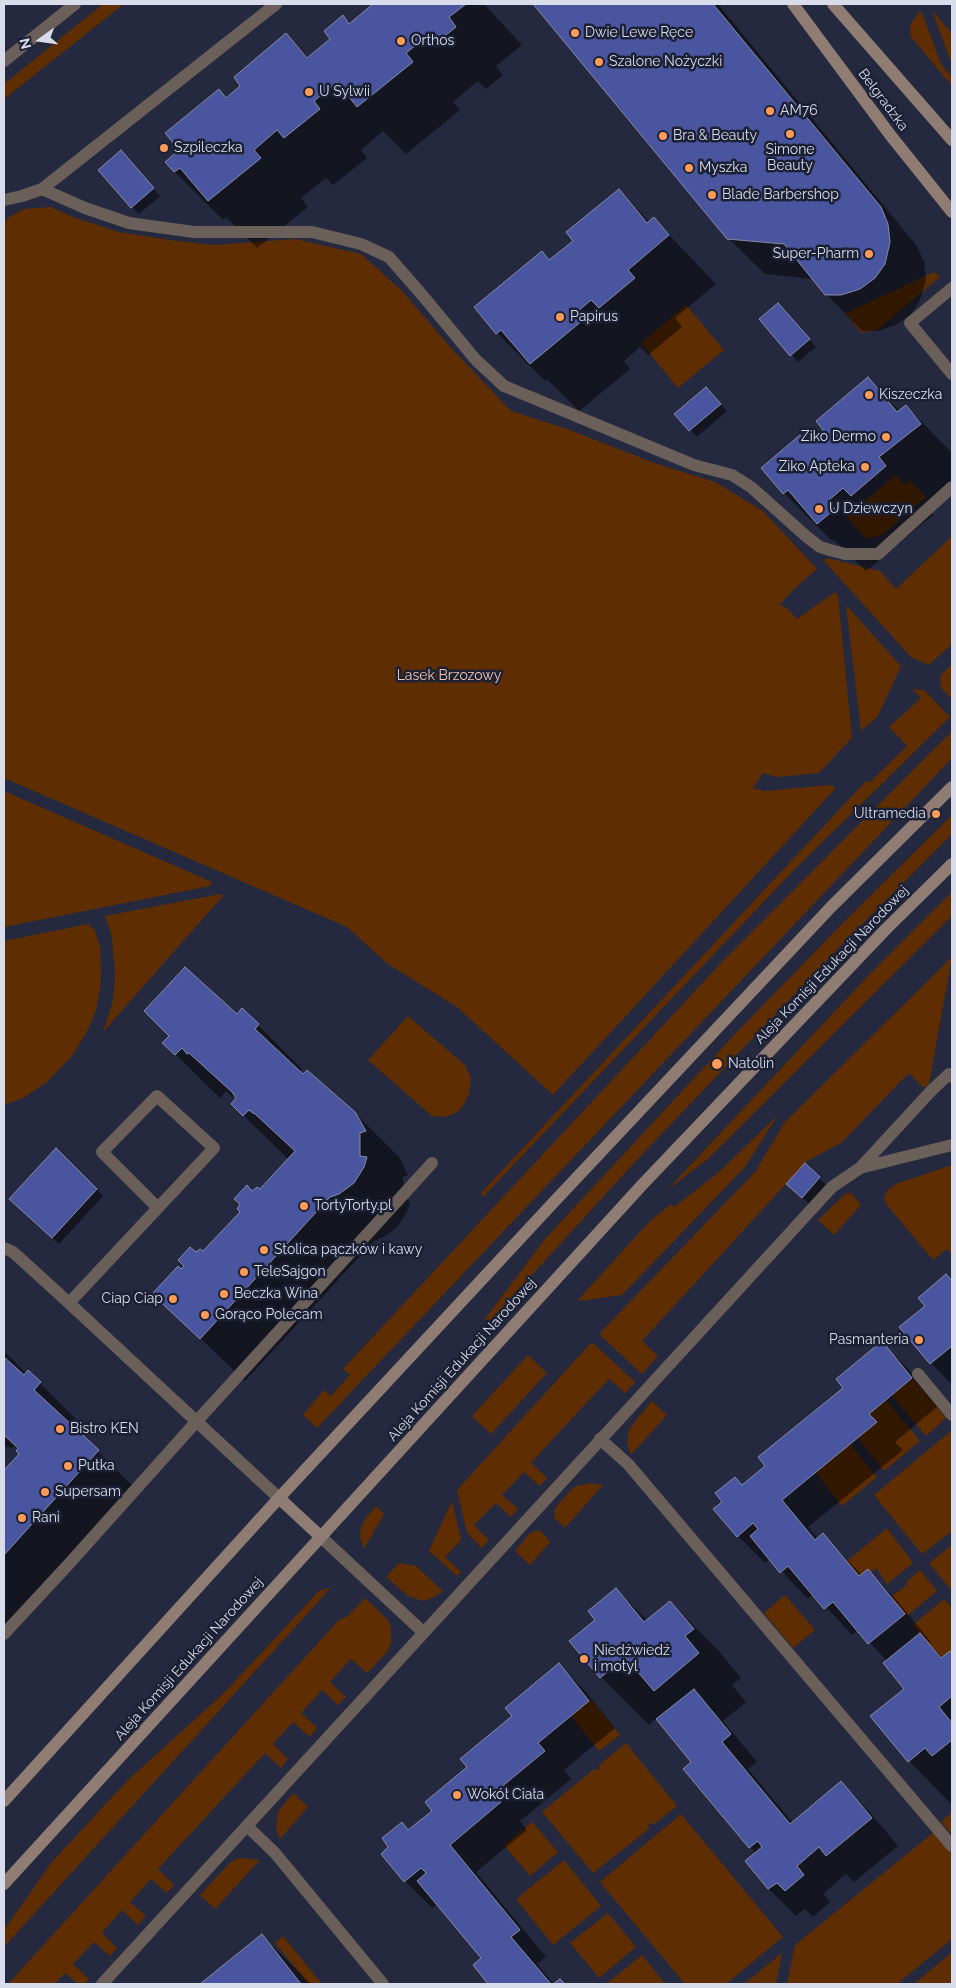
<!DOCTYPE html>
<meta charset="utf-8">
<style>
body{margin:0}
#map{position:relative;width:956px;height:1988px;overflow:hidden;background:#25293f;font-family:Raleway,sans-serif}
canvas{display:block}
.frame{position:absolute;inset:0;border:5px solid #d9ddeb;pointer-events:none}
.north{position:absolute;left:15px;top:15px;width:50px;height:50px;-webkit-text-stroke:4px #1c2034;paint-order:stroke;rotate:256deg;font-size:14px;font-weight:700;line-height:20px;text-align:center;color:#d9ddeb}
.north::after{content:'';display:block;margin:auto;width:18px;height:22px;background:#d9ddeb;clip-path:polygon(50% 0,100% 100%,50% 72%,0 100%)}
</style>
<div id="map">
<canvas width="956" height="1988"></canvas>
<div class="frame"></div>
<div class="north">N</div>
</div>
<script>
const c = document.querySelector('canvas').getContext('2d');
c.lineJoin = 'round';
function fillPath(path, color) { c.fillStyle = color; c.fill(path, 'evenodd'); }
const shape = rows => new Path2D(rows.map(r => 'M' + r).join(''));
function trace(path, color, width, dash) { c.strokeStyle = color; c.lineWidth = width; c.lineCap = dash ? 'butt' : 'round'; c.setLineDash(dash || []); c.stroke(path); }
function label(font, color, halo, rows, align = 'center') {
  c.font = font + ' Raleway,sans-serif'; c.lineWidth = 5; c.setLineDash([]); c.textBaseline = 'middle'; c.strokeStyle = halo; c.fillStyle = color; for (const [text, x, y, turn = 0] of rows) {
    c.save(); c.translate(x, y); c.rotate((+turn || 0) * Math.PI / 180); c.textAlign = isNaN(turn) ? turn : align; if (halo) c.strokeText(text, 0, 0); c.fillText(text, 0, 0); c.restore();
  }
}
fillPath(shape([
 [103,4,124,4,4,99,4,84],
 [921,10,941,64,952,77,952,86,911,37,910,25],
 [932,10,952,34,952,62,950,60],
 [51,207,75,218,119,232,169,240,213,245,295,239,361,254,402,291,451,348,511,411,567,429,657,464,715,482,763,511,817,569,796,587,780,604,789,610,797,619,835,592,838,595,852,738,819,773,777,777,763,773,753,788,765,791,829,785,834,786,835,789,553,1095,457,1007,388,964,347,927,4,778,4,224,9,217,24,209],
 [934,272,940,277,877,330,861,333,846,313],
 [686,305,724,350,678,388,641,343],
 [895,475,905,485,909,480,926,497,883,534,876,537,865,538,847,517],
 [952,536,952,644,929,665,911,657,824,561,827,558,880,571,896,589],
 [846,605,901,666,878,716,861,731],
 [952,664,952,699,941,688,940,676],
 [912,689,924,690,950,717,793,871,483,1197,481,1193,866,781,869,783,907,746,889,727,921,698],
 [952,731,952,758,317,1428,303,1415,324,1390,331,1396,350,1375,343,1369,722,962],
 [4,791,212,882,210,886,4,927],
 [952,815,952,834,850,936,635,1162,489,1322,485,1319,545,1239,737,1032,838,928],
 [952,892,952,916,709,1158,666,1191,868,976],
 [220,894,223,896,103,1032,113,1001,115,975,112,937,105,916],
 [88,924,95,930,100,948,101,971,100,988,96,1010,88,1030,72,1056,47,1082,23,1098,4,1105,4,941],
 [952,957,929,1084,924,1088,909,1073,841,1143,807,1161,642,1341,658,1356,642,1374,602,1337,600,1333,755,1172,785,1122],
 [408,1016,465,1065,471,1078,469,1094,463,1106,456,1113,446,1117,432,1116,368,1060],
 [778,1115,745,1167,622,1295,580,1301,578,1300,649,1222,671,1204,674,1207,719,1172],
 [952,1165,952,1255,947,1249,933,1260,886,1204,884,1199,885,1194,889,1189,896,1184],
 [851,1193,861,1205,834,1235,818,1220,845,1194],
 [591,1343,594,1344,635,1382,625,1393,609,1379,552,1440,531,1463,547,1478,540,1486,524,1472,502,1495,518,1509,511,1517,496,1503,474,1525,489,1540,482,1548,467,1533,457,1490],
 [528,1355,547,1373,491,1434,472,1416],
 [912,1378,946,1418,926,1436,891,1395],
 [886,1400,920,1441,884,1471,858,1438,877,1422,869,1414],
 [652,1401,667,1415,631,1455,627,1444,629,1429],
 [952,1430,952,1531,922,1554,874,1495],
 [850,1444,877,1477,842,1506,816,1472],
 [591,1483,603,1485,565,1528,554,1517,555,1508,571,1490,576,1486],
 [452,1501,461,1540,445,1557,461,1572,457,1576,429,1551],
 [376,1506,384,1514,364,1549,360,1537,361,1527,365,1519],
 [887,1528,913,1563,887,1584,876,1568,871,1572,867,1569,859,1576,847,1561],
 [540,1530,550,1542,530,1565,515,1551,530,1533],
 [952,1545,952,1591,929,1563],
 [399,1563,416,1566,443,1591,432,1598,423,1601,408,1596,386,1577],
 [920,1570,937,1591,907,1616,891,1597,908,1584,906,1582],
 [331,1587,319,1601,4,1947,4,1930,52,1862,128,1780,224,1693,319,1591],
 [785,1595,815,1630,793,1648,764,1613],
 [365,1598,387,1619,391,1627,391,1643,387,1652,367,1673,351,1659,330,1682,346,1697,338,1705,322,1690,301,1713,317,1728,310,1737,293,1722,273,1744,288,1759,281,1768,265,1753,158,1869,174,1885,167,1893,151,1879,130,1902,146,1916,138,1925,122,1910,102,1933,117,1948,110,1956,94,1942,73,1964,89,1979,84,1984,78,1984,65,1973,55,1984,8,1984,339,1620,348,1616],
 [944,1599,952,1608,952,1654,950,1651,941,1658,913,1625],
 [591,1699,620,1735,599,1751,571,1716],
 [626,1743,677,1806,653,1825,651,1823,648,1826,650,1828,593,1873,542,1812,594,1769,597,1770,600,1768,598,1766],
 [293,1793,308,1807,280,1839,276,1829,278,1812],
 [952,1812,952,1835,941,1822],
 [681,1814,783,1937,726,1984,685,1984,600,1882],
 [532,1822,558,1852,530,1876,504,1845],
 [934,1832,952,1854,952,1939,897,1984,787,1984,795,1945],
 [242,1858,260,1860,215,1909,200,1895,228,1865,234,1860],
 [564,1860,601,1906,553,1945,516,1899],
 [608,1913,636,1947,599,1978,570,1943],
 [283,1936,322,1984,307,1984,308,1983,275,1943],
 [952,1952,952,1984,914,1984],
 [782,1953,776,1984,744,1984],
 [642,1955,665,1984,606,1984]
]), '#5f2d02');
fillPath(shape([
 [375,4,484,4,522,45,496,66,503,75,486,89,478,81,453,102,460,110,406,154,383,131,361,150,367,158,333,185,326,178,301,198,308,207,257,248,226,217,223,220,175,172,181,150,227,99,242,86,286,35,309,58,332,39,342,17,350,24],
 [535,4,718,4,916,245,924,261,926,279,920,300,911,314,896,325,878,331,862,331,826,294,813,279,765,274,728,238],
 [121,151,160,196,139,214,132,207],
 [619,191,650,222,654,219,716,284,675,318,682,327,648,355,640,347,624,361,630,369,579,411,547,379,545,381,497,333,542,253,550,261,575,241],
 [785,311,816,347,798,362,761,319],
 [868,379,900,411,906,406,952,453,952,486,926,506,933,515,899,543,891,535,882,558,866,571,834,540,832,541,784,493,762,468,808,444,825,431],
 [712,395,727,411,697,437,676,414],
 [237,1015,258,1025,302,1069,299,1072,347,1105,399,1157,408,1175,403,1177,404,1196,410,1202,407,1212,397,1227,384,1237,374,1241,245,1381,154,1294,182,1271,196,1254,203,1253,242,1212,252,1193,260,1191,289,1160,232,1104,237,1099,234,1096,232,1097,226,1091,220,1098,164,1043],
 [56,1149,103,1196,59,1244,17,1206],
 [805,1165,826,1185,809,1204,795,1191],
 [946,1276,952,1282,952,1385,931,1363,926,1306],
 [882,1343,909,1370,938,1406,895,1442,903,1450,808,1527,818,1539,823,1535,862,1575,868,1570,894,1597,931,1642,929,1643,943,1658,950,1652,952,1655,952,1805,909,1761,906,1689,887,1661,858,1630,852,1635,814,1594,808,1599,770,1559,765,1563,738,1536,743,1486,767,1466,845,1388],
 [4,1351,27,1374,28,1372,40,1383,76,1419,71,1426,134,1487,4,1630,4,1472,20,1454,14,1446,11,1449,7,1446,4,1449],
 [616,1589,648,1621,670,1602,718,1650,741,1678,732,1685,746,1702,723,1721,757,1762,748,1769,793,1823,841,1783,868,1810,898,1846,854,1882,846,1874,823,1894,830,1902,813,1917,805,1909,796,1916,769,1889,747,1861,756,1854,685,1769,693,1762,657,1718,649,1725,601,1677,596,1620],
 [559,1665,586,1692,615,1728,564,1770,571,1779,520,1821,527,1830,476,1872,546,1957,537,1964,554,1984,490,1984,474,1965,483,1959,437,1904,432,1908,405,1881,390,1847,401,1823,409,1831,434,1811,469,1768],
 [262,1935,311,1984,202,1984]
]), '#0007');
const building = shape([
 [373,4,466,4,449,17,456,27,437,42,430,34,406,53,413,62,357,107,337,82,314,101,320,109,284,138,277,130,254,150,261,158,208,201,180,168,174,172,165,162,179,150,165,133,219,89,226,98,240,86,234,77,286,33,307,58,330,39,324,31,343,15,349,24,373,4],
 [533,4,713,4,881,207,888,224,890,242,885,264,875,278,860,289,841,295,825,295,784,244,727,239,533,4],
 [121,150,154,188,131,208,98,170,121,150],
 [619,189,647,223,654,217,669,235,628,270,635,278,599,308,591,300,577,312,583,320,530,364,501,330,496,334,474,307,542,251,549,260,573,241,566,232,619,189],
 [778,303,810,339,790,356,759,319,778,303],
 [868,377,897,412,906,405,921,424,879,457,886,466,851,496,843,488,828,501,835,509,817,524,788,490,783,494,761,468,800,435,808,443,823,430,816,421,868,377],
 [706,387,721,404,689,431,674,414,706,387],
 [185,967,237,1014,242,1008,259,1024,255,1029,303,1074,307,1070,355,1112,366,1131,360,1133,360,1156,367,1157,364,1167,354,1183,339,1194,330,1197,200,1339,152,1294,178,1266,181,1269,184,1266,178,1260,190,1247,196,1252,200,1249,203,1251,240,1212,237,1209,240,1204,234,1199,247,1185,252,1191,257,1187,260,1189,295,1151,254,1113,254,1114,249,1110,243,1116,231,1104,236,1098,232,1092,189,1053,187,1054,182,1048,175,1055,162,1043,169,1036,144,1011,185,967],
 [56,1148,97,1189,52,1238,9,1199,56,1148],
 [805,1163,820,1177,802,1198,786,1184,805,1163],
 [946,1274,952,1281,952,1346,930,1364,899,1327,925,1306,918,1298,946,1274],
 [882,1341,912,1378,869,1414,877,1422,782,1500,815,1540,823,1533,859,1576,868,1569,905,1614,868,1644,833,1602,824,1609,788,1566,780,1573,750,1536,758,1529,753,1523,737,1537,713,1509,722,1502,715,1493,735,1477,742,1485,765,1466,758,1457,843,1388,836,1379,882,1341],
 [4,1357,24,1375,28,1370,41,1382,34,1390,99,1450,4,1555,4,1470,19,1454,16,1451,18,1448,4,1435,4,1357],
 [616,1588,644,1622,670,1601,694,1629,685,1636,699,1653,654,1691,625,1657,600,1678,569,1641,595,1620,588,1611,616,1588],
 [920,1633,941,1658,950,1651,952,1654,952,1696,939,1707,952,1723,952,1740,932,1756,925,1748,908,1762,870,1716,904,1689,883,1663,920,1633],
 [559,1663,589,1701,538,1743,545,1751,494,1793,501,1802,450,1845,520,1930,511,1937,551,1984,488,1984,473,1965,481,1958,417,1881,426,1873,421,1868,404,1882,381,1854,388,1847,382,1838,402,1822,408,1830,432,1811,425,1802,467,1767,460,1759,512,1716,505,1708,559,1663],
 [694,1689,731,1734,722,1742,790,1824,841,1781,872,1818,826,1856,819,1847,797,1866,804,1875,785,1891,777,1883,768,1889,745,1861,762,1847,758,1841,749,1848,683,1769,691,1762,656,1719,694,1689],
 [262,1934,301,1984,200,1984,221,1967,262,1934],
 [560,1979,565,1984,553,1984,560,1979]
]);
fillPath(building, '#4a559f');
trace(building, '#868ca6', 1);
trace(shape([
 [42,189,85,208,129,223,194,232,312,232,361,244,389,257,423,296,476,360,504,386,694,465,732,475,751,487,807,537,820,547,830,550,845,554,878,554,952,487],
 [4,200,22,196,42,189,276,4],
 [952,288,910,323,952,374],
 [860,1168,952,1145],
 [321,1537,423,1632],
 [247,1826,275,1853,383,1984],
 [102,1984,832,1187,860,1168,931,1091,949,1074,952,1077]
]), '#6b6059', 12);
trace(shape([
 [4,61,75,4],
 [4,1248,13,1252,69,1303,279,1498],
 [69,1303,214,1148,157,1096,102,1152,157,1207],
 [918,1374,952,1415],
 [600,1439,628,1464,952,1846],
 [4,1634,67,1566,196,1422,432,1163]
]), '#6b6059', 12);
trace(shape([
 [793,4,891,136,952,212],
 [833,4,952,140],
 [279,1498,321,1537],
 [4,1801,279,1498,552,1204,831,907,952,787],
 [4,1884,642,1185,886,929,952,864]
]), '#8f7d73', 12);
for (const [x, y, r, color] of [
 [575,33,5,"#fe9b58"],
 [401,41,5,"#fe9b58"],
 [599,62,5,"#fe9b58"],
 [309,92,5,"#fe9b58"],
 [770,111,5,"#fe9b58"],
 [790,134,5,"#fe9b58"],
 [663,136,5,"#fe9b58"],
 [164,148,5,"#fe9b58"],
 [689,168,5,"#fe9b58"],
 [712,195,5,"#fe9b58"],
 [869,254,5,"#fe9b58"],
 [560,317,5,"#fe9b58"],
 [869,395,5,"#fe9b58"],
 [886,437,5,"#fe9b58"],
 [865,467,5,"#fe9b58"],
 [819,509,5,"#fe9b58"],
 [936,814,5,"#fe9b58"],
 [717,1064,6,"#fe9b58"],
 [304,1206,5,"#fe9b58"],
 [264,1250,5,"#fe9b58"],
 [244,1272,5,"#fe9b58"],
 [224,1294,5,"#fe9b58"],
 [173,1299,5,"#fe9b58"],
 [205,1315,5,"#fe9b58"],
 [919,1340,5,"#fe9b58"],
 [60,1429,5,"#fe9b58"],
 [68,1466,5,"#fe9b58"],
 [45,1492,5,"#fe9b58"],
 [22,1518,5,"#fe9b58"],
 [584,1659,5,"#fe9b58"],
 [457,1795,5,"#fe9b58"]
]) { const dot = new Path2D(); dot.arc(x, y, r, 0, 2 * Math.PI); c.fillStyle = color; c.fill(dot); trace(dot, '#1c2034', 2); }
label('14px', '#d9ddeb', '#1c2034', [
 ["Dwie Lewe Ręce",585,33],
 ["Orthos",411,41],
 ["Szalone Nożyczki",609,62],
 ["U Sylwii",319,92],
 ["AM76",780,111],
 ["Bra & Beauty",673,136],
 ["Szpileczka",174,148],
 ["Simone",790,150,"center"],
 ["Beauty",790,166,"center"],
 ["Myszka",699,168],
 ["Blade Barbershop",722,195],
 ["Super-Pharm",859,254,"right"],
 ["Papirus",570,317],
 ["Kiszeczka",879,395],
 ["Ziko Dermo",876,437,"right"],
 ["Ziko Apteka",855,467,"right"],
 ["U Dziewczyn",829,509],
 ["Ultramedia",926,814,"right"],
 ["Natolin",728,1064],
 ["TortyTorty.pl",314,1206],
 ["Stolica pączków i kawy",274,1250],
 ["TeleSajgon",254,1272],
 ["Beczka Wina",234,1294],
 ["Ciap Ciap",163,1299,"right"],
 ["Gorąco Polecam",215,1315],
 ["Pasmanteria",909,1340,"right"],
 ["Bistro KEN",70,1429],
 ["Putka",78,1466],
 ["Supersam",55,1492],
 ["Rani",32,1518],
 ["Niedźwiedź",594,1651],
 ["i motyl",594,1667],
 ["Wokół Ciała",467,1795]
], 'left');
label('14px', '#d9ddeb', '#1c2034', [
 ["Belgradzka",883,100,53],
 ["Aleja Komisji Edukacji Narodowej",832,965,-46],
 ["Aleja Komisji Edukacji Narodowej",462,1360,-48],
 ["Aleja Komisji Edukacji Narodowej",189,1659,-48]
]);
label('14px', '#f2c7ad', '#1c2034', [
 ["Lasek Brzozowy",449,676]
]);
</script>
